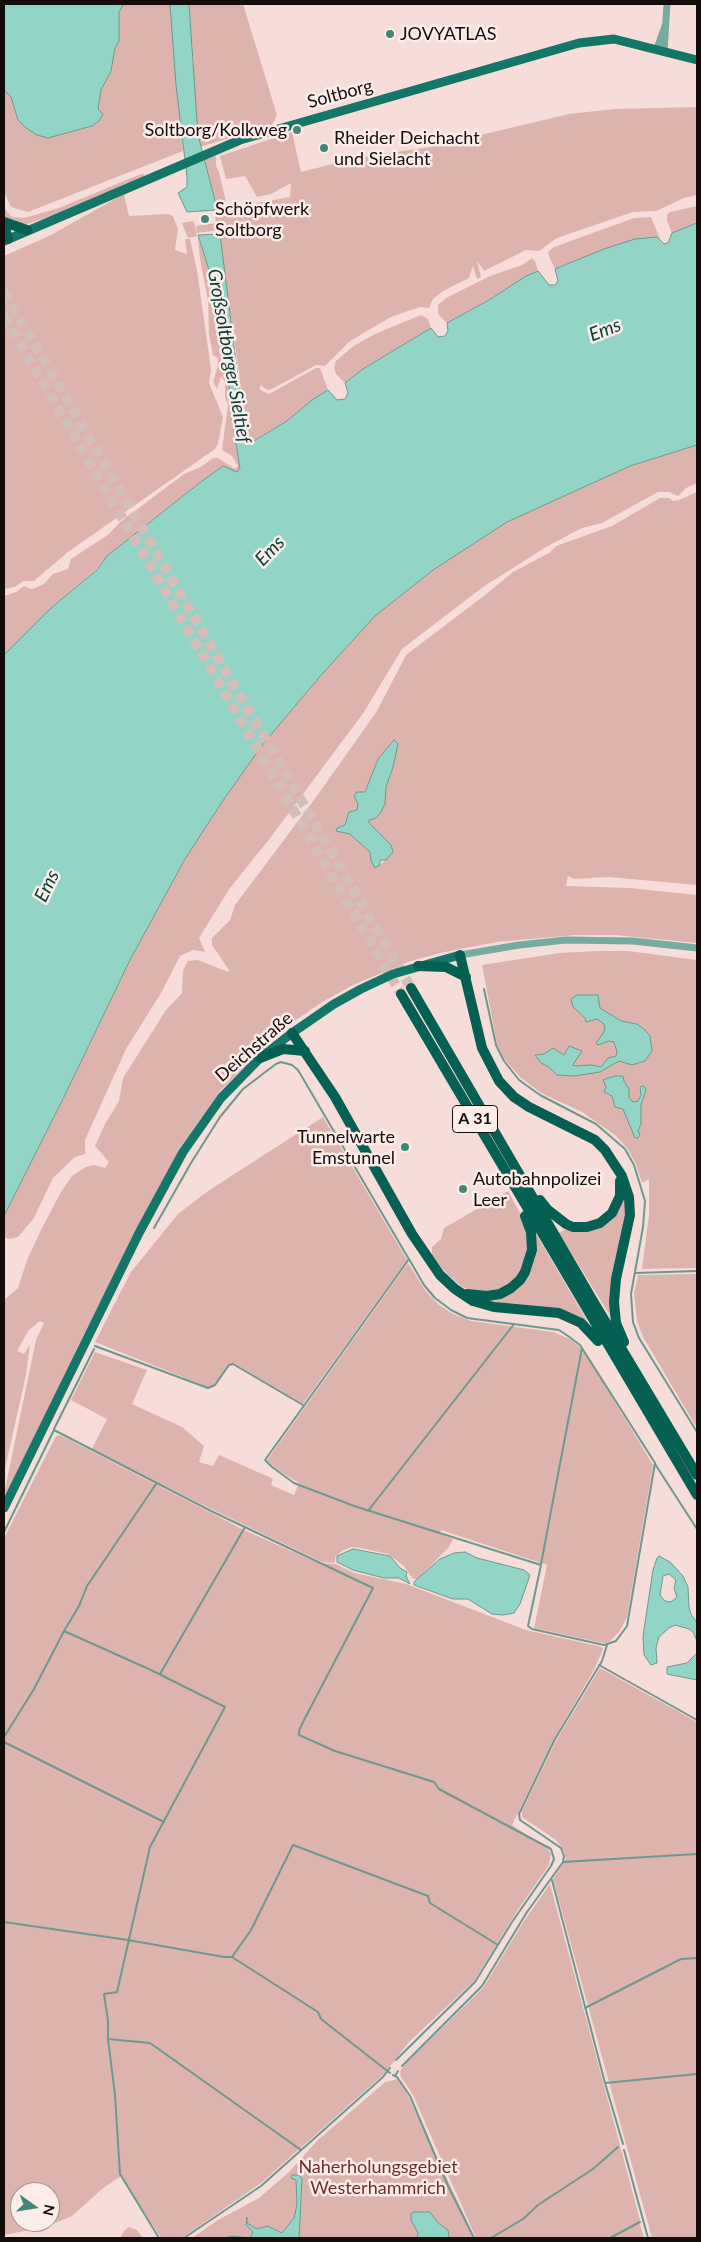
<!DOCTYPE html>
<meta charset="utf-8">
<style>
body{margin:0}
#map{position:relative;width:701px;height:2242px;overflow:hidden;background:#f6ddd9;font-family:Lato,sans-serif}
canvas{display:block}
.frame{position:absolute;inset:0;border:5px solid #150d0c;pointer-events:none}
.north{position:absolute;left:10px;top:2182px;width:50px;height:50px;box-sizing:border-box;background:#fcedea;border:1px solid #a09391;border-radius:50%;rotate:103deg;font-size:14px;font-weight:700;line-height:20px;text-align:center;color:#150d0c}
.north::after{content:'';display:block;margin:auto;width:18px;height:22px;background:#428679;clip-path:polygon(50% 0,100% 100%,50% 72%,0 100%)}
</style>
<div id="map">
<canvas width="701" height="2242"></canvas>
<div class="frame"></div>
<div class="north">N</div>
</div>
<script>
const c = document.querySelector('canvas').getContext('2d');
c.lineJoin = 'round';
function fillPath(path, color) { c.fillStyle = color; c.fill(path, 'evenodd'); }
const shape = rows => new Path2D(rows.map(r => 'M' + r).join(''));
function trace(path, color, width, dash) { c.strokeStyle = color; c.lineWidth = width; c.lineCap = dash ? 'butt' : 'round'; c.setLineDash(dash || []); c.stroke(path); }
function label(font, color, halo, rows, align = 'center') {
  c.font = font + ' Lato,sans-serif'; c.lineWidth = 5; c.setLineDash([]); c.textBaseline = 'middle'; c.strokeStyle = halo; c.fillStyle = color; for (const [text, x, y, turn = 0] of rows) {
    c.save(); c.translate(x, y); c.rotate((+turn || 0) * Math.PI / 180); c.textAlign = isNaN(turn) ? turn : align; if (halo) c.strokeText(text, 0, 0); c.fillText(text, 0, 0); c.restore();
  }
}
fillPath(shape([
 [124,4,170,4,183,151,28,212,11,207,4,192,4,90,11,97,18,120,72,131,92,126,99,121,98,109,101,90,111,71,115,48,119,41,119,12],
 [189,4,243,4,277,115,272,125,200,147,195,110,192,74,194,66],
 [697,107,697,195,684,198,656,211,633,212,557,238,539,251,526,250,484,271,477,261,481,277,477,279,473,266,469,278,443,291,433,299,429,308,421,307,411,310,391,317,365,332,349,342,325,366,316,365,272,389,268,390,260,385,260,390,269,394,316,368,320,368,328,390,312,400,287,421,251,442,245,434,239,372,218,230,197,233,196,226,216,223,215,213,235,210,235,207,290,197,291,183,271,194,257,197,245,176,226,179,220,156,292,132,301,172,361,157,430,147,569,114,615,109],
 [214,156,216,157,216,166,219,172,227,206,217,208,205,160],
 [141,174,144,174,144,177,68,210,27,224,14,223,4,218,4,208,12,217,24,218,59,208],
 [124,194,129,216,168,214,173,216,178,229,175,250,187,254,185,239,190,239,197,270,211,369,209,383,223,417,218,444,215,449,68,552,34,581,23,581,15,587,4,589,4,256,49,236],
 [697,206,697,223,672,233,667,221,667,215,670,212],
 [651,217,660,239,656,237,634,240,555,269,549,256,548,252,554,247,634,218],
 [194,221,197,236,188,238,182,223],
 [198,237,209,270,229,382,231,413,240,468,237,472,202,481,152,520,107,556,96,570,51,608,4,655,4,596,16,592,24,586,32,589,44,584,53,574,68,569,71,559,109,534,120,522,184,474,201,467,213,458,218,458,235,469,238,466,232,456,222,450,228,405,225,397,225,382,221,377,217,389,213,382,218,365,218,358,213,355,209,334,208,301,200,259],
 [532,258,535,261,538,271,526,276,489,300,447,323,438,314,438,305,446,298,490,276,522,265],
 [421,315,428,319,431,328,363,369,345,383,336,374,334,368,336,361,352,347,375,334],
 [697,445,697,483,686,488,678,496,669,492,658,492,602,523,582,528,546,547,483,587,402,649,364,712,271,837,230,888,199,938,205,952,193,950,180,956,161,993,126,1049,85,1140,85,1154,75,1157,53,1178,34,1218,18,1237,10,1239,4,1237,4,1216,63,1099,130,960,185,859,222,802,263,744,323,673,375,616,433,570,507,522,630,466],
 [697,492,697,885,609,877,574,879,568,876,566,886,630,888,697,895,697,943,615,935,575,935,497,942,440,953,408,962,353,985,324,1001,281,1030,220,1091,180,1148,82,1338,7,1495,4,1494,36,1340,44,1323,40,1321,28,1331,17,1351,24,1354,30,1345,26,1375,4,1473,4,1300,18,1288,27,1260,41,1230,61,1192,72,1176,86,1167,94,1165,105,1168,109,1162,95,1146,105,1124,119,1101,123,1078,166,1010,182,993,183,970,188,961,198,960,228,972,229,970,212,945,212,938,230,920,235,905,314,800,377,711,406,655,485,595,513,572,549,553,556,546,612,526,660,498,669,498,673,501,679,500],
 [394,740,395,756,393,767,386,787,385,804,376,818,369,820,369,823,391,845,393,852,380,865,371,861,370,852,350,834,337,828,345,825,349,813,357,811,378,759],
 [598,951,628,951,697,960,697,1268,642,1269,649,1215,649,1179,642,1183,636,1164,627,1148,615,1135,582,1112,541,1093,520,1077,505,1060,497,1044,482,965,559,953],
 [323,1117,407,1260,303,1404,233,1363,229,1365,214,1385,208,1387,95,1342,131,1272,178,1214,208,1191],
 [508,1191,522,1217,529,1246,518,1277,500,1290,484,1293,472,1292,461,1286,447,1274,432,1255,432,1247,441,1239,444,1228],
 [622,1195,627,1201,614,1322,559,1233,569,1227,592,1228],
 [535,1232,590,1326,518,1307,476,1298,517,1287],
 [408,1263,425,1290,439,1305,453,1314,471,1321,553,1332,570,1339,584,1351,653,1465,627,1617,619,1632,609,1642,603,1643,534,1628,547,1565,441,1530,440,1534,453,1539,449,1547,418,1579,413,1579,404,1566,388,1554,361,1548,352,1547,343,1550,335,1557,335,1563,322,1562,201,1504,92,1449,107,1419,71,1400,95,1352,147,1370,132,1404,182,1427,204,1446,199,1462,213,1466,219,1455,269,1477,273,1479,271,1485,294,1495,299,1483,275,1468,267,1460],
 [697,1274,697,1428,643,1337,637,1321,634,1293,638,1275],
 [60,1435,244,1530,318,1563,336,1564,354,1573,406,1584,526,1630,602,1647,603,1649,595,1668,555,1737,512,1825,549,1850,551,1854,549,1865,517,1911,474,1981,409,2042,385,2073,261,2183,182,2238,161,2238,121,2176,102,2189,72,2216,45,2227,4,2235,4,1538,56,1436],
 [20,2192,50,2192,50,2222,20,2222],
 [600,1668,697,1722,697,2238,652,2238,553,1879,566,1859,564,1851,556,1840,522,1817,522,1811,557,1739],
 [550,1884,640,2220,638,2224,640,2224,644,2238,476,2238,413,2095,401,2077,400,2071,406,2063,483,1988,524,1921],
 [398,2079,406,2092,475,2238,192,2238,218,2220,259,2198,288,2173,317,2141,385,2082],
 [129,2227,137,2230,143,2238,120,2238,124,2231]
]), '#ddb4ad');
const water = shape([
 [4,4,124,4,119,12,119,41,115,48,111,71,101,90,98,109,103,114,99,121,92,126,48,138,37,135,26,128,18,120,11,97,4,90,4,4],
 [170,4,189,4,198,135,217,208,215,210,187,212,178,193,187,187,187,177,176,85,170,4],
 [697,223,697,445,630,466,507,522,433,570,375,616,323,673,263,744,222,802,185,859,130,960,63,1099,4,1216,4,655,51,608,97,570,107,556,202,481,223,466,237,472,240,468,231,413,229,382,209,270,198,235,220,234,245,434,252,442,287,421,312,400,328,390,337,400,345,399,348,393,345,383,363,369,431,328,438,337,445,336,448,331,447,323,489,300,526,276,538,271,549,285,555,285,558,281,555,269,604,249,635,239,657,237,664,244,668,243,672,233,697,223],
 [394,740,398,744,393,767,386,787,385,804,381,812,376,818,369,820,369,823,391,845,393,852,386,860,380,860,380,865,375,868,371,861,370,852,350,834,336,831,337,828,345,825,349,812,357,810,358,804,354,796,357,792,365,792,378,759,394,740],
 [577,995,598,995,600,1008,621,1021,637,1024,645,1030,650,1036,652,1051,645,1061,632,1065,619,1061,600,1072,574,1076,557,1075,549,1067,541,1063,535,1055,544,1054,553,1048,564,1055,569,1046,582,1051,574,1063,573,1065,576,1066,591,1065,601,1067,608,1058,616,1056,617,1052,614,1042,609,1041,598,1045,596,1043,602,1035,605,1029,604,1024,597,1019,586,1022,585,1018,573,1007,571,999,577,995],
 [615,1076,623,1076,624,1081,629,1089,629,1098,633,1102,638,1101,641,1095,640,1087,644,1086,646,1090,641,1105,641,1124,638,1131,640,1134,638,1138,635,1138,623,1109,615,1107,612,1096,604,1092,606,1087,603,1080,615,1076],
 [353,1549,390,1556,400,1568,407,1572,406,1576,410,1584,399,1578,384,1578,353,1570,337,1562,337,1556,353,1549],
 [465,1552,477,1558,524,1570,530,1575,520,1604,514,1613,503,1615,492,1614,468,1599,453,1599,414,1585,414,1582,440,1559,454,1553,465,1552],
 [659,1556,670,1562,683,1576,688,1587,689,1607,691,1614,697,1623,697,1641,693,1632,689,1629,675,1625,669,1628,659,1637,656,1648,657,1663,651,1665,644,1655,643,1636,653,1570,657,1558,659,1556],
 [669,1574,676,1580,674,1588,677,1597,671,1602,665,1601,660,1595,663,1576,669,1574],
 [697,1653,697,1680,667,1674,667,1667,687,1663,697,1653],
 [292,2175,299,2175,302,2179,299,2238,225,2238,232,2236,250,2238,253,2232,246,2225,247,2217,247,2223,257,2229,267,2226,282,2233,294,2218,297,2205,296,2180,291,2178,292,2175],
 [414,2212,430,2212,438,2223,448,2230,449,2238,417,2238,418,2233,411,2220,411,2214,414,2212]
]);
fillPath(water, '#92d4c6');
trace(water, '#6c988e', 1);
trace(shape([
 [484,989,496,1045,504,1061,519,1080,540,1095,596,1124,625,1149,634,1165,645,1201,643,1227,631,1294,633,1322,639,1338,697,1432],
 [154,1228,191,1163,220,1117,243,1089,276,1064,281,1062,292,1065,298,1070,407,1256,409,1259,424,1285,435,1298,451,1310,467,1318,559,1330,568,1336,580,1345,655,1463,627,1626,616,1641,604,1645,532,1629,528,1626,541,1565,354,1506,294,1483,272,1467,265,1460,409,1259],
 [635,1273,697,1271],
 [95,1346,208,1388,215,1385,229,1365,233,1364,303,1405],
 [54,1429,94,1349],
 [655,1464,697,1529],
 [368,1511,514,1324],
 [4,1532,54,1430,211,1511,373,1588,302,1724,299,1731,299,1735,335,1751,434,1782,439,1789,551,1849,554,1859,551,1866,512,1922,475,1982,396,2060],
 [541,1564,582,1348],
 [64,1631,79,1606,87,1586,156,1484],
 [599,1665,697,1720],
 [160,1674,245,1527],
 [4,1737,34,1689,64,1631,151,1670,225,1707,150,1847,117,1992,104,1994,108,2021,108,2039,150,2043,301,2150],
 [4,1742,164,1822],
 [563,1862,697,1854],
 [552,1880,605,2083],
 [4,1922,128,1940,224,1957,232,1957,318,2012,321,2019,390,2073],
 [232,1957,251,1930,293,1845,428,1896,430,1903,498,1945],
 [585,2008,681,1959,697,1958],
 [108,2039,115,2095,120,2174,159,2238],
 [402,2066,482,1986,527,1912,563,1862,564,1856,561,1848,520,1820,519,1814,555,1739,602,1661,607,1645],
 [393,2075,397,2077,410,2096,448,2186,474,2238],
 [395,2076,398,2071],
 [623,2144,605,2083,697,2074],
 [624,2150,648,2238],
 [184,2238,261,2186,383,2077,390,2068],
 [491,2238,523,2219,538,2205,593,2169,618,2147],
 [610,2238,640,2222]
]), '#6c988e', 2);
trace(shape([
 [4,292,411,988],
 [4,316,401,994]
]), '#d4beba', 10, [10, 5]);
trace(shape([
 [657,49,665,26],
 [664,51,667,4],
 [460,955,519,945,566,940,633,941,697,948]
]), '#76aba0', 7);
trace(shape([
 [4,241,240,140,579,43,614,39,697,60],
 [4,1508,139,1233,183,1152,221,1098,260,1058,292,1033,334,1004,361,989,393,974,460,955]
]), '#137668', 9);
trace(shape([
 [4,222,27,230],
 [4,224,8,239],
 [460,955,482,1048,499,1081,514,1097,529,1107,595,1140,605,1150,622,1176,629,1197,630,1215,616,1279,614,1302,616,1323,624,1342],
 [418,966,446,967,466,977],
 [411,988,593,1301,697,1475],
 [401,994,697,1495],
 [292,1033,335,1097,412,1234,440,1275,455,1289,473,1301,494,1307,559,1313,581,1323,598,1341],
 [260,1058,283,1049,305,1051],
 [540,1200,548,1210,566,1224,573,1227,587,1227,600,1223,612,1213,620,1196,620,1181],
 [467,1294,487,1296,500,1294,511,1288,520,1280,525,1272,532,1250,531,1232,525,1216]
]), '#065f53', 10);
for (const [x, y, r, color] of [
 [390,34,5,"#428679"],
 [297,130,5,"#428679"],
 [324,148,5,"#428679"],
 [205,219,5,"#428679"],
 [405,1147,5,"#428679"],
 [463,1189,5,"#428679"]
]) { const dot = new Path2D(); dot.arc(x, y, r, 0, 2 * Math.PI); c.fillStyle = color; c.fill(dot); trace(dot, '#fcedea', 2); }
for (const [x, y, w] of [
 [475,1119,45]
]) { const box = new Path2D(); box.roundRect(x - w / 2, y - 13.5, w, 27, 4); c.fillStyle = '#fcedea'; c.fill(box); trace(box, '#150d0c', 1); }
label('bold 16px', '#150d0c', null, [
 ["A 31",475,1119]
]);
label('18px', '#150d0c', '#fcedea', [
 ["JOVYATLAS",400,34],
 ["Soltborg/Kolkweg",287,130,"right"],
 ["Rheider Deichacht",334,138],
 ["und Sielacht",334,159],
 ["Schöpfwerk",215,209],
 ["Soltborg",215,230],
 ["Tunnelwarte",395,1137,"right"],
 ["Emstunnel",395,1158,"right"],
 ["Autobahnpolizei",473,1179],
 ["Leer",473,1200]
], 'left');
label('18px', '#150d0c', '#fcedea', [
 ["Soltborg",340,94,-15],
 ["Deichstraße",254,1047,-41]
]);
label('18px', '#722d26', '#fcedea', [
 ["Naherholungsgebiet",378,2167],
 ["Westerhammrich",378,2188]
]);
label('italic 19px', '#044239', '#fcedea', [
 ["Ems",605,330,-21],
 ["Großsoltborger Sieltief",229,356,80],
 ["Ems",270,551,-46],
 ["Ems",47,886,-64]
]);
</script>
